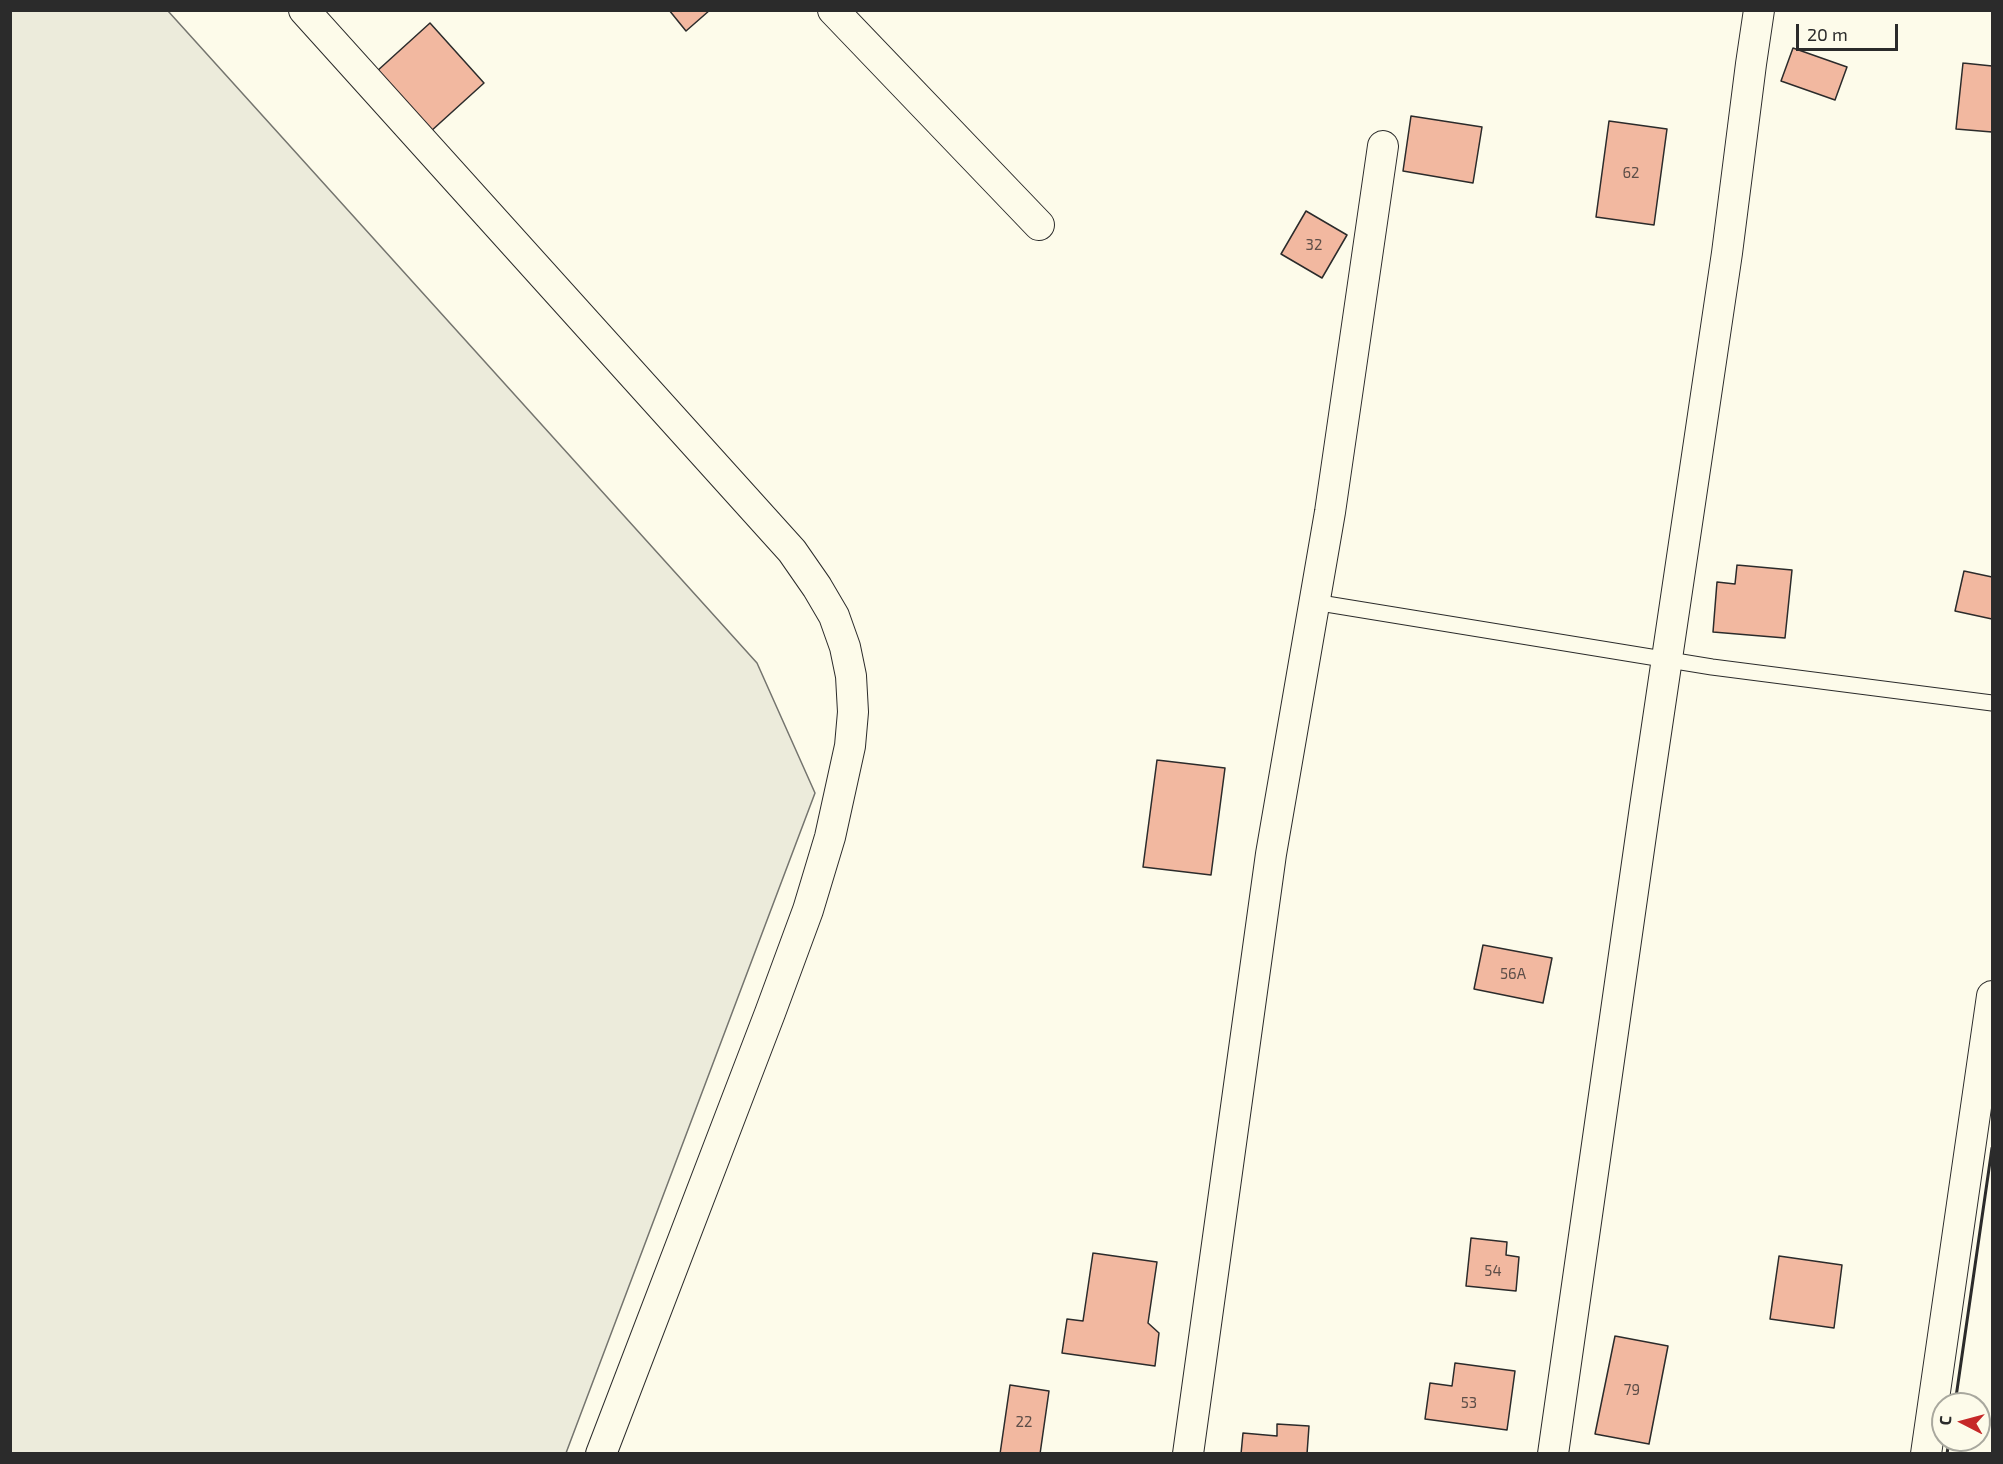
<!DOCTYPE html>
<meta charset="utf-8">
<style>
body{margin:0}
#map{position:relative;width:2003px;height:1464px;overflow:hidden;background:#fdfbea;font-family:"Exo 2",sans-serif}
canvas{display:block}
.frame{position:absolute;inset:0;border:12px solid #2b2b2b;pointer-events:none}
.north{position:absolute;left:1931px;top:1392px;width:60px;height:60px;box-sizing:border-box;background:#fdfbea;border:2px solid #a9a89e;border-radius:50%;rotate:276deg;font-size:16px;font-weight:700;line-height:24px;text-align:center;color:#2b2b2b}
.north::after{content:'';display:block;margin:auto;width:21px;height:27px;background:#c62828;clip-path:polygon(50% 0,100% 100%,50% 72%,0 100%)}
.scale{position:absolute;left:1796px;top:24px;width:102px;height:27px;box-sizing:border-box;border:3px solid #2b2b2b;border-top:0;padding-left:8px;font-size:18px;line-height:21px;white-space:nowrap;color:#2b2b2b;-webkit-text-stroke:4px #fdfbea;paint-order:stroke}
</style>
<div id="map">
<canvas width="2003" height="1464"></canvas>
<div class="frame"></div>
<div class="north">С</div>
<div class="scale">20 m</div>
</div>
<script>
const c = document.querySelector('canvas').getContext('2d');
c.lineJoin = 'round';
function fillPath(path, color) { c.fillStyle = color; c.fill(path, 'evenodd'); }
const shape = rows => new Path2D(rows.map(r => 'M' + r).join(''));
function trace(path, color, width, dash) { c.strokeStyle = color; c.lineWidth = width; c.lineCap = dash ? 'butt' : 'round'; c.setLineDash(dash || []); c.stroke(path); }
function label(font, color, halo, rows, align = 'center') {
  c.font = font + ' "Exo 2",sans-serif'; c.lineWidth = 4.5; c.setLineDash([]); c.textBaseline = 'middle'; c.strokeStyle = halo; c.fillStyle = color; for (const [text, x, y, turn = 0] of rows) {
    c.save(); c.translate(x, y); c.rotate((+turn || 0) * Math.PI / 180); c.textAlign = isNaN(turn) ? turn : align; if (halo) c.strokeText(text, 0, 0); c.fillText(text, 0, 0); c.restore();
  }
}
const green = shape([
 [10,11,168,11,757,663,815,793,566,1453,11,1453,10,11]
]);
fillPath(green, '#ecebdb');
trace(green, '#74746e', 1.5);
const building = shape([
 [669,10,710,10,686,31,669,10],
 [430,23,484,83,430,132,376,72,430,23],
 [1793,48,1847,67,1835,100,1781,81,1793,48],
 [1963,63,1992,66,1992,132,1956,129,1963,63],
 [1411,116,1482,127,1473,183,1403,171,1411,116],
 [1609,121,1667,129,1654,225,1596,217,1609,121],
 [1306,211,1347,235,1322,278,1281,254,1306,211],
 [1737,565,1792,570,1785,638,1713,632,1717,582,1735,584,1737,565],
 [1964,571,1992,577,1992,619,1955,611,1964,571],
 [1157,760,1225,768,1211,875,1143,867,1157,760],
 [1483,945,1552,958,1543,1003,1474,989,1483,945],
 [1471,1238,1507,1242,1506,1255,1519,1257,1516,1291,1466,1286,1471,1238],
 [1093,1253,1157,1262,1148,1323,1159,1333,1155,1366,1062,1353,1067,1319,1083,1321,1093,1253],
 [1779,1256,1842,1265,1834,1328,1770,1319,1779,1256],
 [1615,1336,1668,1346,1649,1444,1595,1434,1615,1336],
 [1455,1363,1515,1371,1507,1430,1425,1419,1430,1383,1452,1386,1455,1363],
 [1010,1385,1049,1391,1040,1454,1000,1454,1010,1385],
 [1277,1424,1309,1426,1307,1454,1241,1454,1243,1433,1277,1436,1277,1424]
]);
fillPath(building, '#f2b8a0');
trace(building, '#2b2b2b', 1.5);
const service = shape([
 [1314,602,1712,667,1992,703]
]);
const minor = shape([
 [304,10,792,551,817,587,834,616,845,647,851,676,853,712,850,746,830,837,808,910,770,1013,601,1454],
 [833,10,1039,225],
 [1188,1454,1271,854,1330,512,1383,146],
 [1553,1454,1645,807,1727,253,1751,64,1759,10],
 [1926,1454,1992,996]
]);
trace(service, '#2b2b2b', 17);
trace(minor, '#2b2b2b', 32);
trace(service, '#fdfbea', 15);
trace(minor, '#fdfbea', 30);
trace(shape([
 [1955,1404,1992,1148],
 [1947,1454,1949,1440]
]), '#2b2b2b', 3);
label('15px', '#5d4e48', null, [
 ["62",1631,173],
 ["32",1314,245],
 ["56А",1513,974],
 ["54",1493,1271],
 ["79",1632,1390],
 ["53",1469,1403],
 ["22",1024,1422]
]);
</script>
